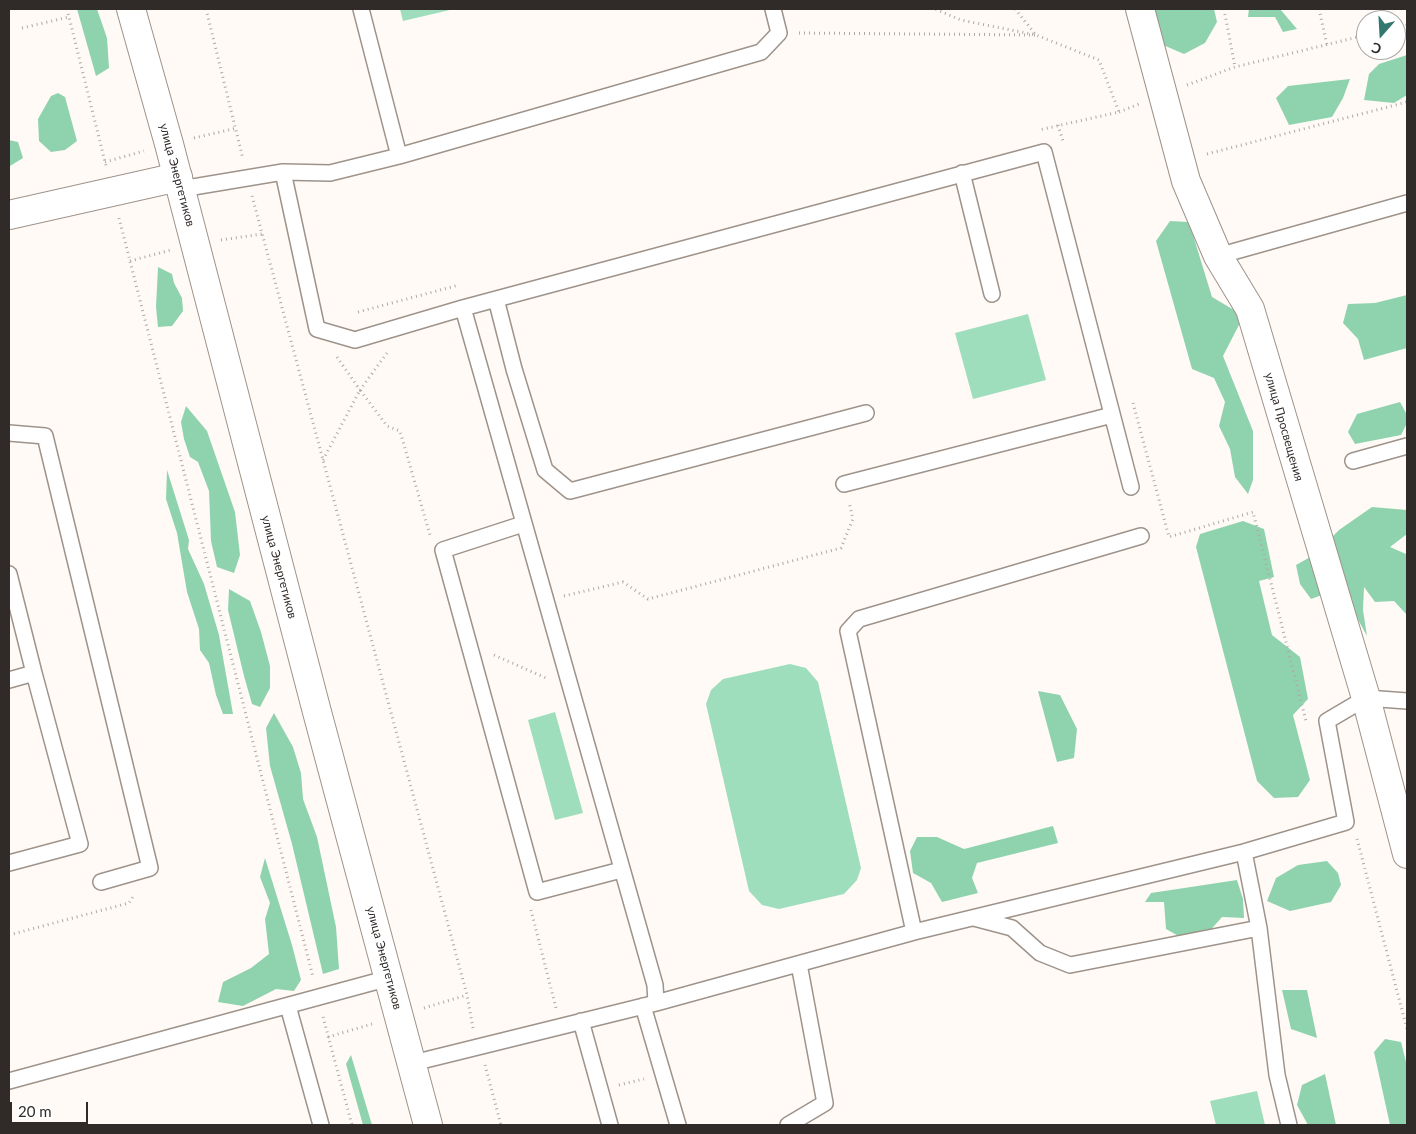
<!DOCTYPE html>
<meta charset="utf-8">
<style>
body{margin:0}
#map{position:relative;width:1416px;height:1134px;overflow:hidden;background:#fffaf6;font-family:Lato,sans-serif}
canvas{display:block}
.frame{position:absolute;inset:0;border:10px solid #302b28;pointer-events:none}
.north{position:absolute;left:1356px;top:10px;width:50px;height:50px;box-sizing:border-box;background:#fff;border:1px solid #acaaa9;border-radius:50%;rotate:199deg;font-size:14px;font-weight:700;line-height:20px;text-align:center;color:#302b28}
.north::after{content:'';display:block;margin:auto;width:18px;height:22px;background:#32786e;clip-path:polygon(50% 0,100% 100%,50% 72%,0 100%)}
.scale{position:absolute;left:10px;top:1102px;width:78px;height:22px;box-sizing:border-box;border:2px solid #302b28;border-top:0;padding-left:6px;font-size:15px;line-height:18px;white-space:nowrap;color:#302b28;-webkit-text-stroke:4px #fff;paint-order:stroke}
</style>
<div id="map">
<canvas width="1416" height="1134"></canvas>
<div class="frame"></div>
<div class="north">С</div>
<div class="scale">20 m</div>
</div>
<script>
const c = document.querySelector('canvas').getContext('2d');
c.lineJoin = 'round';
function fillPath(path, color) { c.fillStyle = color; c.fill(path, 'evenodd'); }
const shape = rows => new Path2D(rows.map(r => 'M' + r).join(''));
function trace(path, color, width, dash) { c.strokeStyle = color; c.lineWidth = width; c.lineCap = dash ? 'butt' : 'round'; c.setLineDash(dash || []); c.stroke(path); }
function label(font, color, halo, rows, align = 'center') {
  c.font = font + ' Lato,sans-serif'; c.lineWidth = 5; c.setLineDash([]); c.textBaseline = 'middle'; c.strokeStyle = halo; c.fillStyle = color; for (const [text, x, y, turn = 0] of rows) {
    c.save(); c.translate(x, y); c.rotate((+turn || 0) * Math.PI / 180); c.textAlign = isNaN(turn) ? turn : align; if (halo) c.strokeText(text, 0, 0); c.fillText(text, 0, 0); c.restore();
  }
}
fillPath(shape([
 [400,9,454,9,403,21],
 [1028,314,1046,380,973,399,955,333],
 [790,664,806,668,818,682,861,868,857,880,844,894,779,909,762,905,749,891,706,704,711,690,723,679],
 [555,712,583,813,555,820,528,720],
 [1257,1091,1265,1125,1216,1125,1210,1101]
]), '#9fdebc');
fillPath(shape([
 [77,9,97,9,107,38,109,68,96,76],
 [1154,9,1214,9,1217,22,1205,43,1184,54,1163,45],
 [1249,9,1280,9,1297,29,1283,32,1275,17,1248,17],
 [1407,55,1407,95,1394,103,1364,100,1369,74,1379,64],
 [1350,79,1343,98,1332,117,1289,125,1276,98,1288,86],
 [58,93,65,97,77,141,65,150,51,152,39,141,38,119,51,96],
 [9,140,18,142,23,158,10,166],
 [1170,221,1189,222,1212,297,1234,310,1241,321,1223,356,1253,431,1253,480,1248,494,1235,477,1230,449,1219,426,1225,402,1214,378,1192,369,1156,241],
 [158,267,172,274,174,283,182,298,183,311,172,326,158,327,156,307],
 [1407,295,1407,348,1364,360,1358,339,1343,323,1348,304,1375,303],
 [1400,402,1407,415,1407,423,1401,435,1355,444,1348,432,1357,414],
 [186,406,207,431,235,512,240,555,234,573,217,567,211,541,209,491,198,462,190,457,184,439,181,422],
 [167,470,189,540,188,549,204,584,219,635,233,714,223,714,216,695,209,663,200,650,199,629,187,592,177,533,166,499],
 [1372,507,1407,510,1407,534,1390,547,1406,554,1407,615,1394,601,1375,602,1364,587,1363,610,1367,636,1349,603,1348,589,1330,539,1339,530],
 [1243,521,1264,529,1274,577,1259,581,1272,635,1300,657,1308,699,1293,715,1310,780,1298,797,1274,798,1257,781,1196,547,1200,534],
 [1312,556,1322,595,1311,599,1300,584,1296,565],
 [229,589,250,601,261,632,270,666,270,688,260,707,252,704,244,676,228,610],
 [1038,691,1060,695,1077,729,1074,758,1057,762],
 [274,713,293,747,301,773,303,799,317,837,336,927,339,969,323,974,292,844,270,766,266,728],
 [1053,826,1058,843,977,863,972,878,978,893,942,902,931,883,913,873,910,851,917,837,937,837,964,849],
 [265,858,292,945,301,980,294,991,276,989,243,1006,218,1002,223,982,251,968,269,954,265,919,270,903,260,877],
 [1327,861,1338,873,1341,885,1331,902,1290,911,1267,901,1276,878,1298,865],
 [1237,880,1243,899,1244,918,1222,917,1207,934,1184,939,1166,929,1164,902,1145,902,1151,893],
 [1282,990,1307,990,1317,1038,1291,1029],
 [1385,1039,1401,1042,1407,1066,1407,1125,1390,1125,1374,1052],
 [351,1055,372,1125,363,1125,346,1064],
 [1325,1074,1336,1125,1308,1125,1297,1105,1302,1085]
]), '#8fd3ae');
const service = shape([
 [361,9,399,156],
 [283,172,317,329,355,340,463,308,1044,152,1131,487],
 [962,173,992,294],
 [181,189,283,172,330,173,399,156,761,52,779,33,773,9],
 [1218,256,1407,203],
 [496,299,514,369,545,470,570,491,866,413],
 [463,308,655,985,656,1003],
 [9,433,45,436,150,868,101,882],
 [1353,461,1407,446],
 [844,484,1112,415],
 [523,524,443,550,537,892,621,870],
 [9,574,34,673,9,680],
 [1244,852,1259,928,1277,1075,1289,1125],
 [9,863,80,844,34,673],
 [974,918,1012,928,1040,953,1070,965,1259,928],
 [914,932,848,631,859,619,1141,536],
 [288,1006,321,1125],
 [643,1006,678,1125],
 [581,1021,610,1125],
 [413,1063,656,1003,914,932,1244,852,1346,822,1327,721,1366,698,1407,701],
 [9,1081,389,978],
 [788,1125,825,1103,799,964]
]);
const minor = shape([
 [1140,9,1186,181,1218,256,1250,309,1366,698,1407,854],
 [9,215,178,177]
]);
const secondary = shape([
 [131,9,169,144,317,712,428,1125]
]);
trace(service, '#9e938a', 18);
trace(minor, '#9e938a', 30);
trace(secondary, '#9e938a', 30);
trace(shape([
 [67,9,106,166],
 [206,9,243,159],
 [1015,9,1036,35,1099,60,1119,112,1039,130],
 [1224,9,1235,67],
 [1319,9,1327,45],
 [22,28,69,17],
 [1396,28,1407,25],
 [799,33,1036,35,961,20,935,9],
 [1187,85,1235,67,1366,35],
 [1119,112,1139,104],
 [1058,125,1063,141],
 [194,138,237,128],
 [1207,154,1407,102],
 [105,162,144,151],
 [252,196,467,995,473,1028],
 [119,218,313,977],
 [221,240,262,234],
 [130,261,171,250],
 [358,312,459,285],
 [337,357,360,390,387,353],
 [1133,403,1169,537,1253,512,1306,721],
 [323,460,360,390,387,426,400,431,430,535],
 [564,596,623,582,648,599,841,548,853,519,849,502],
 [494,655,546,678],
 [1357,839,1407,1029],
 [531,910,556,1008],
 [9,935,129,903,134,895],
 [424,1008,467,995],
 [323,1017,352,1125],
 [328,1037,372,1024],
 [485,1065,501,1125],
 [619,1085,644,1079]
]), '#aea9a6', 3, [1, 4]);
trace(service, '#fff', 15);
trace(minor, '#fff', 28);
trace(secondary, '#fff', 28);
label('12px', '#302b28', '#fff', [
 ["улица Энергетиков",177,175,75],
 ["улица Просвещения",1284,427,74],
 ["улица Энергетиков",279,567,75],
 ["улица Энергетиков",384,958,75]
]);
</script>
